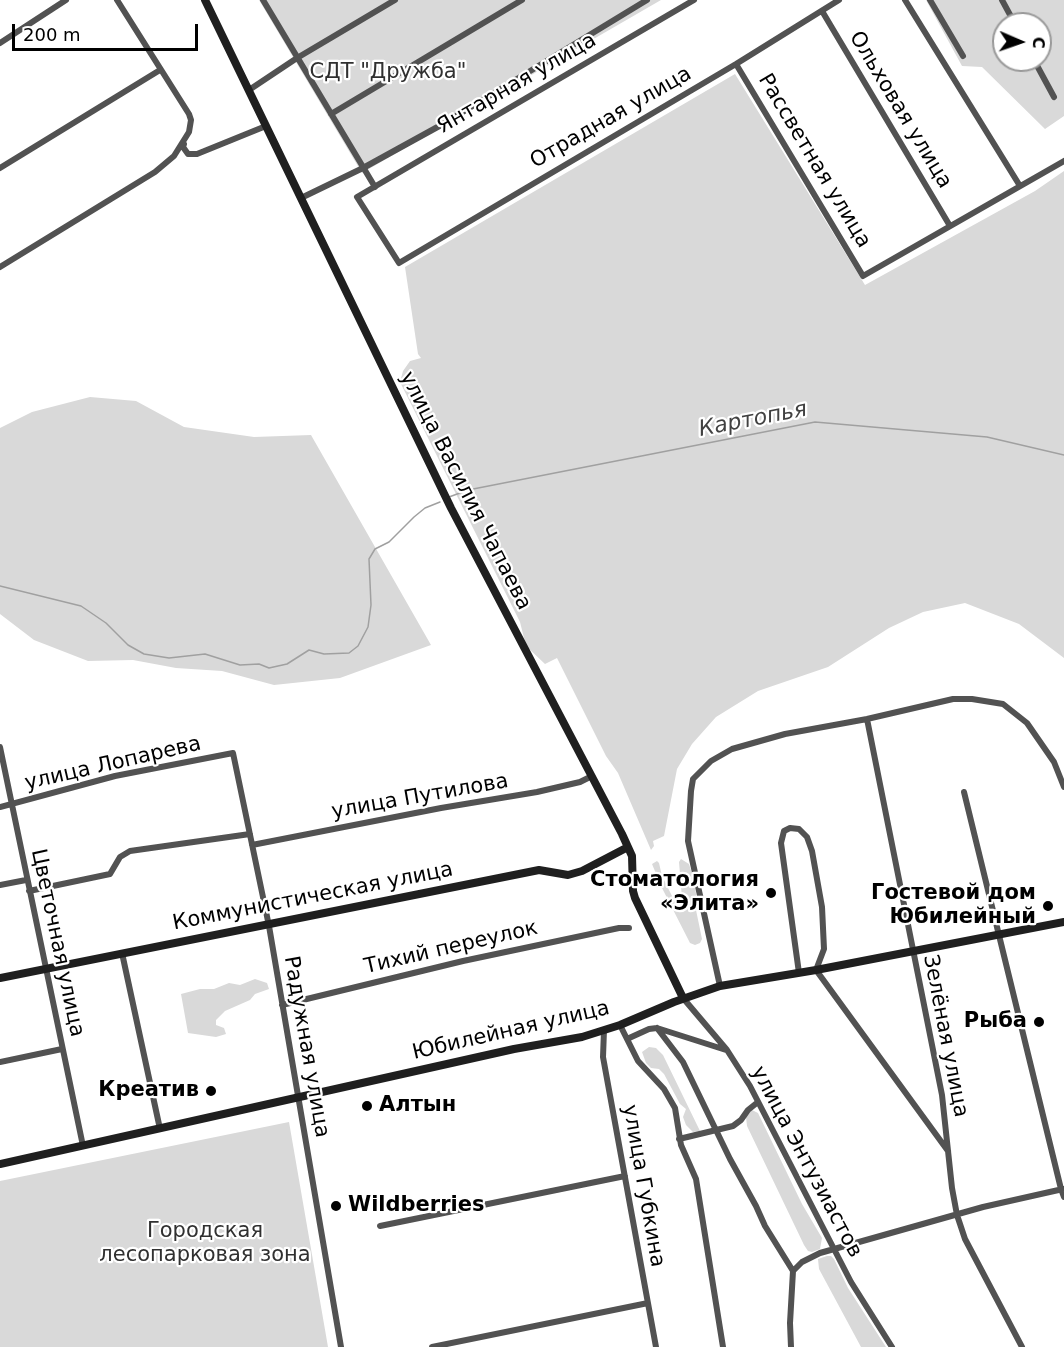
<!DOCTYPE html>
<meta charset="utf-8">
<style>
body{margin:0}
#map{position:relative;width:1064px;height:1347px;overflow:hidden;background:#fff;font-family:"DejaVu Sans",sans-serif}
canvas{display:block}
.north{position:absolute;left:992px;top:12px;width:60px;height:60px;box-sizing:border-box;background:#fff;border:2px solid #999;border-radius:50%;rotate:92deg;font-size:16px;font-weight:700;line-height:24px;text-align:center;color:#000}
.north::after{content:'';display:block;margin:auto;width:21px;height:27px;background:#000;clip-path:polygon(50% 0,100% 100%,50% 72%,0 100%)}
.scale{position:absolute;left:12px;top:24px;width:186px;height:27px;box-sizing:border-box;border:3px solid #000;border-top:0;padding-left:8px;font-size:18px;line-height:21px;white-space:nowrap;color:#000;-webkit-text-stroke:4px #fff;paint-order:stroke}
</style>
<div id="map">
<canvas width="1064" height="1347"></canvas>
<div class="north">С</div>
<div class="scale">200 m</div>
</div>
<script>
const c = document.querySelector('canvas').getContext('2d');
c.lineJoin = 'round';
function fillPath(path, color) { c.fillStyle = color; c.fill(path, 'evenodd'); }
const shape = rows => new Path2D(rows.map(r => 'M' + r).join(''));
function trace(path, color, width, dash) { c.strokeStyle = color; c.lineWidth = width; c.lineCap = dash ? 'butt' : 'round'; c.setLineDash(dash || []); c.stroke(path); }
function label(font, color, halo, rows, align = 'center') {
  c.font = font + ' "DejaVu Sans",sans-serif'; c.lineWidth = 4.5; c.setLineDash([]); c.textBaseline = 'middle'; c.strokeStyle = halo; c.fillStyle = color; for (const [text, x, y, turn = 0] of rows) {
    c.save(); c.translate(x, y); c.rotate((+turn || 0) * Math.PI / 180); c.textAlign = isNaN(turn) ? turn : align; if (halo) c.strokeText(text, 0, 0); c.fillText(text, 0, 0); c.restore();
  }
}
fillPath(shape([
 [259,0,661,0,362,173],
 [926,0,1064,0,1064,116,1045,129,982,67,962,66],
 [1004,24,1040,24,1040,60,1004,60],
 [735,74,865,285,1035,191,1064,171,1064,658,1019,624,965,603,923,612,889,628,828,667,758,691,716,717,692,744,677,769,664,836,653,841,654,846,651,850,618,773,606,756,557,658,545,664,526,646,520,622,400,382,403,371,410,361,421,358,418,354,405,267],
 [90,397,136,401,184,427,254,437,311,435,431,645,340,678,274,685,222,671,176,668,133,660,88,661,34,640,0,614,0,428,32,412],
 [681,859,689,864,693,877,697,899,696,910,702,939,700,943,695,945,690,943,662,888,652,864,657,861,659,863,662,876,677,906,680,904,682,898,679,862],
 [255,979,267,983,269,989,255,994,250,1000,225,1011,216,1020,216,1025,224,1028,226,1034,216,1037,188,1033,181,994,200,989,214,989,229,983,240,985],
 [649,1047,656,1048,663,1055,700,1131,693,1132,686,1125,683,1117,686,1109,680,1104,664,1074,659,1069,651,1068,646,1063,642,1052],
 [752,1110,758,1113,802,1204,822,1238,820,1249,812,1252,808,1251,804,1245,747,1126,746,1117],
 [289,1122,328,1347,0,1347,0,1181],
 [827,1256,831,1256,834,1259,848,1288,886,1347,861,1347,819,1269,818,1259]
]), '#d9d9d9');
trace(shape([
 [449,497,468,490,815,422,987,437,1064,455],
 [0,586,81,606,106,623,128,645,144,654,169,658,205,654,240,665,259,664,269,668,287,664,309,650,324,654,349,653,358,646,368,627,371,605,369,559,375,549,389,542,414,517,425,508,440,502]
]), '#a0a0a0', 1.5);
trace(shape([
 [263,0,375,187],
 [694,0,357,197,399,263,736,64,839,0],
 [905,0,1020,186],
 [930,0,963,56],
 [1002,0,1015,24],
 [822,11,950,226],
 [0,43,66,0],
 [1034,60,1054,97],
 [736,64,863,276,1064,161],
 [249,90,297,58,395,0],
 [331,114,522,0],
 [184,144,183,147,188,154,197,154,266,126],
 [0,168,160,70],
 [301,198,363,168,443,124,647,0],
 [0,267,155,172,174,156,189,132,191,120,189,114,117,0],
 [867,719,942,1095,952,1188,957,1215,965,1239,1022,1347],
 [0,747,83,1146],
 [964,792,1061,1189,1064,1197],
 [0,807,115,776,233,753,269,926,341,1347],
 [252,845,441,808,537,792,580,782,592,776],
 [0,885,26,880],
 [29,891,110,874,120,857,130,851,250,834],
 [122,953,160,1129],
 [799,973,781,843,784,831,790,828,799,829,807,837,812,851,822,907,824,949,816,970,948,1151],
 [720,986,688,841,691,791,693,779,711,761,732,749,785,734,867,719,953,699,972,699,1003,704,1027,723,1054,762,1064,787],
 [683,998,727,1050,750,1086,851,1282,892,1347],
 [282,1005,463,961,619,928,629,928],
 [620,1025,638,1061,664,1089,675,1108,681,1145,696,1179,723,1347],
 [657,1028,683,1062,730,1159,756,1206,765,1226,793,1271],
 [604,1030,603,1057,656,1347],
 [627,1039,649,1029,657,1028,726,1050],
 [0,1062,62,1049],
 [679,1139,733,1126,741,1120,748,1110,758,1102],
 [380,1226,625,1176],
 [432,1347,648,1303],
 [791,1347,790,1323,793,1271,802,1262,820,1253,983,1207,1063,1189]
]), '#525252', 6);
trace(shape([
 [205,0,451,508,622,834,632,856,633,891,635,898,683,998],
 [0,978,539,870,568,875,582,871,628,847],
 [0,1164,514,1049,582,1037,620,1025,674,1002,720,986,816,970,1064,922]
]), '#1f1f1f', 8);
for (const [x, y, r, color] of [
 [771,893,6,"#000"],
 [1048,906,6,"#000"],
 [1039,1022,6,"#000"],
 [211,1091,6,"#000"],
 [367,1106,6,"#000"],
 [336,1206,6,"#000"]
]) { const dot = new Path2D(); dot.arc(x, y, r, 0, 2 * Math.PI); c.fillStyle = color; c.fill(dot); trace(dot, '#fff', 2); }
label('21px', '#303030', '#fff', [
 ["СДТ \"Дружба\"",388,73],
 ["Городская",205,1232],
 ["лесопарковая зона",205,1256]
]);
label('21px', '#000', '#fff', [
 ["Янтарная улица",517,84,-30],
 ["Ольховая улица",900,110,59],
 ["Отрадная улица",611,118,-30],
 ["Рассветная улица",814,161,59],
 ["улица Василия Чапаева",465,491,63],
 ["улица Лопарева",113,764,-13],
 ["улица Путилова",420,797,-10],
 ["Коммунистическая улица",313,897,-11],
 ["Цветочная улица",57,943,78],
 ["Тихий переулок",451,948,-13],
 ["Юбилейная улица",511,1031,-13],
 ["Зелёная улица",945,1036,79],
 ["Радужная улица",306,1047,80],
 ["улица Энтузиастов",806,1162,62],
 ["улица Губкина",643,1186,80]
]);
label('bold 21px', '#000', '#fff', [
 ["Стоматология",759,881],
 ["«Элита»",759,905],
 ["Гостевой дом",1036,894],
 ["Юбилейный",1036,918],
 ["Рыба",1027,1022],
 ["Креатив",199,1091],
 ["Алтын",379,1106,"left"],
 ["Wildberries",348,1206,"left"]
], 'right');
label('italic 22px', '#414141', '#fff', [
 ["Картопья",753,420,-11]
]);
</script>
